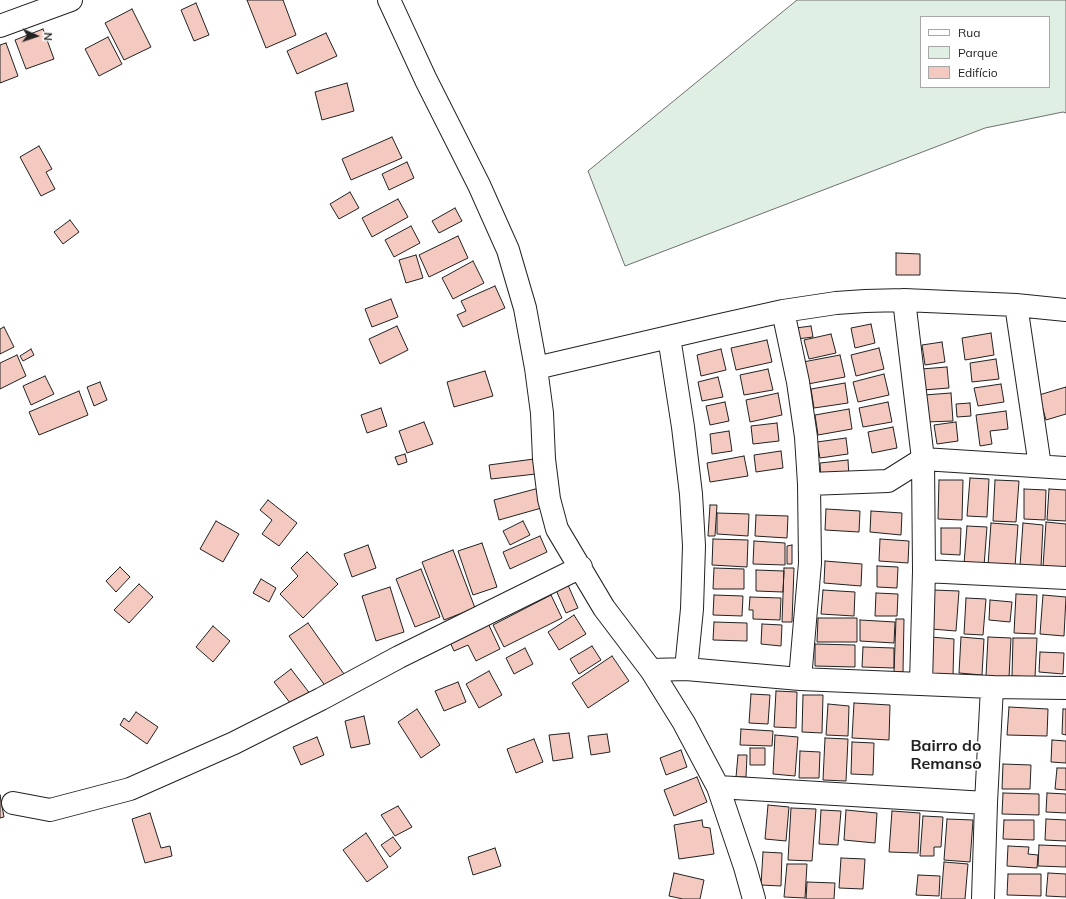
<!DOCTYPE html>
<meta charset="utf-8">
<style>
body{margin:0}
#map{position:relative;width:1066px;height:899px;overflow:hidden;background:#fff;font-family:Mulish,sans-serif}
canvas{display:block}
.legend{position:absolute;left:920px;top:16px;width:130px;height:72px;box-sizing:border-box;background:#fff;border:1px solid #a7a7a7;margin:0;padding:5px 7px;list-style:none;font-size:12px;color:#222}
.legend li{display:flex;align-items:center;gap:8px;height:20px}
.legend b{width:20px;border:1px solid #a7a7a7}
.north{position:absolute;left:16px;top:16px;width:40px;height:40px;-webkit-text-stroke:3px #fff;paint-order:stroke;rotate:93deg;font-size:11px;font-weight:700;line-height:16px;text-align:center;color:#222}
.north::after{content:'';display:block;margin:auto;width:14px;height:18px;background:#222;clip-path:polygon(50% 0,100% 100%,50% 72%,0 100%)}
</style>
<div id="map">
<canvas width="1066" height="899"></canvas>
<ul class="legend">
<li><b style="height:5px;background:#fff"></b>Rua</li>
<li><b style="height:11px;background:#e0efe3"></b>Parque</li>
<li><b style="height:11px;background:#f3c9c0"></b>Edifício</li>
</ul>
<div class="north">N</div>
</div>
<script>
const c = document.querySelector('canvas').getContext('2d');
c.lineJoin = 'round';
function fillPath(path, color) { c.fillStyle = color; c.fill(path, 'evenodd'); }
const shape = rows => new Path2D(rows.map(r => 'M' + r).join(''));
function trace(path, color, width, dash) { c.strokeStyle = color; c.lineWidth = width; c.lineCap = dash ? 'butt' : 'round'; c.setLineDash(dash || []); c.stroke(path); }
function label(font, color, halo, rows, align = 'center') {
  c.font = font + ' Mulish,sans-serif'; c.lineWidth = 3; c.setLineDash([]); c.textBaseline = 'middle'; c.strokeStyle = halo; c.fillStyle = color; for (const [text, x, y, turn = 0] of rows) {
    c.save(); c.translate(x, y); c.rotate((+turn || 0) * Math.PI / 180); c.textAlign = isNaN(turn) ? turn : align; if (halo) c.strokeText(text, 0, 0); c.fillText(text, 0, 0); c.restore();
  }
}
const green = shape([
 [797,0,1066,0,1066,113,1063,112,985,128,625,266,588,171,797,0],
 [921,17,1049,17,1049,87,921,87,921,17]
]);
fillPath(green, '#e0efe3');
trace(green, '#6f6f6f', 1);
const building = shape([
 [247,0,283,0,296,35,266,48,247,0],
 [196,3,209,35,194,41,181,10,196,3],
 [132,9,151,47,124,60,105,23,132,9],
 [43,29,54,59,26,69,15,40,43,29],
 [326,33,337,56,297,74,287,51,326,33],
 [108,37,122,64,99,76,85,49,108,37],
 [6,43,18,76,0,83,0,45,6,43],
 [347,83,354,111,322,120,315,92,347,83],
 [392,137,402,158,351,180,342,159,392,137],
 [39,146,52,169,46,172,55,189,41,196,20,157,39,146],
 [407,162,414,178,389,190,382,174,407,162],
 [350,192,359,208,339,219,330,204,350,192],
 [398,199,408,217,372,237,362,218,398,199],
 [455,208,462,221,439,233,432,221,455,208],
 [70,220,79,232,63,244,54,232,70,220],
 [411,226,420,243,394,257,385,240,411,226],
 [458,236,468,258,429,277,419,255,458,236],
 [896,253,920,254,920,275,896,275,896,253],
 [416,255,423,278,406,283,399,260,416,255],
 [473,261,484,283,453,299,442,278,473,261],
 [495,286,505,308,463,327,457,315,466,311,461,301,495,286],
 [391,299,398,317,372,327,365,309,391,299],
 [871,324,875,343,855,348,851,328,871,324],
 [397,326,408,350,380,364,369,339,397,326],
 [811,326,813,337,797,339,796,328,811,326],
 [4,327,14,347,0,354,0,329,4,327],
 [991,333,994,355,965,360,962,338,991,333],
 [831,334,836,353,809,359,804,340,831,334],
 [767,340,772,362,736,370,731,348,767,340],
 [942,342,945,362,925,365,922,345,942,342],
 [879,348,884,369,856,376,851,355,879,348],
 [31,349,34,355,23,361,20,356,31,349],
 [721,349,726,370,701,376,697,355,721,349],
 [17,355,26,376,0,389,0,363,17,355],
 [840,355,845,377,808,384,803,362,840,355],
 [996,359,999,379,972,382,970,363,996,359],
 [947,367,949,388,923,390,921,369,947,367],
 [768,369,773,390,744,395,740,375,768,369],
 [485,371,493,396,454,407,447,382,485,371],
 [884,374,889,395,858,402,853,382,884,374],
 [45,376,54,394,31,405,23,386,45,376],
 [718,377,723,397,702,401,698,382,718,377],
 [100,382,107,400,94,406,87,387,100,382],
 [845,383,848,403,814,408,811,389,845,383],
 [1001,384,1004,402,978,406,974,388,1001,384],
 [1066,387,1066,414,1046,420,1039,395,1066,387],
 [79,391,88,415,39,435,29,412,79,391],
 [778,393,782,415,750,422,746,400,778,393],
 [951,393,953,421,926,422,924,395,951,393],
 [725,402,729,421,710,425,706,406,725,402],
 [888,402,892,422,863,427,859,408,888,402],
 [970,403,971,416,957,417,956,404,970,403],
 [381,408,387,426,367,433,361,415,381,408],
 [849,409,852,429,818,435,815,415,849,409],
 [1006,411,1008,429,990,431,992,444,980,446,976,415,1006,411],
 [424,422,433,444,407,453,399,431,424,422],
 [956,422,958,441,937,444,934,425,956,422],
 [777,423,779,441,753,444,751,426,777,423],
 [893,427,897,448,872,453,868,432,893,427],
 [729,431,732,451,712,454,710,434,729,431],
 [846,438,848,454,820,458,817,442,846,438],
 [781,451,783,468,756,472,754,455,781,451],
 [405,454,407,462,398,465,395,457,405,454],
 [744,456,748,476,710,482,707,463,744,456],
 [534,459,536,474,491,479,489,465,534,459],
 [848,460,849,477,821,481,820,463,848,460],
 [970,478,989,479,987,517,967,516,970,478],
 [939,480,963,480,962,520,938,519,939,480],
 [995,480,1019,481,1016,522,993,521,995,480],
 [539,488,545,507,499,520,494,500,539,488],
 [1024,489,1046,490,1045,520,1024,519,1024,489],
 [1049,489,1066,490,1066,521,1047,520,1049,489],
 [268,500,297,523,279,546,262,534,272,520,260,510,268,500],
 [710,505,717,505,715,536,708,536,710,505],
 [826,509,860,511,859,532,825,530,826,509],
 [871,511,902,513,901,535,870,532,871,511],
 [717,513,749,514,748,536,717,534,717,513],
 [756,515,788,516,787,538,755,536,756,515],
 [216,521,239,534,223,562,200,549,216,521],
 [523,521,530,535,510,545,503,531,523,521],
 [1046,522,1066,524,1066,574,1043,567,1046,522],
 [991,523,1018,525,1015,567,988,565,991,523],
 [1023,523,1043,525,1041,567,1020,566,1023,523],
 [967,526,987,527,984,566,964,564,967,526],
 [941,528,961,528,960,555,941,554,941,528],
 [540,536,547,552,510,569,503,552,540,536],
 [713,539,748,540,747,567,712,565,713,539],
 [880,539,909,541,908,563,879,561,880,539],
 [754,541,785,543,785,565,753,564,754,541],
 [482,543,497,587,473,595,458,551,482,543],
 [368,545,376,568,352,577,344,554,368,545],
 [792,545,792,564,787,564,787,546,792,545],
 [453,550,475,608,444,620,422,562,453,550],
 [307,552,338,584,303,618,280,594,298,576,291,568,307,552],
 [825,561,862,564,861,586,824,583,825,561],
 [877,566,898,567,897,588,877,587,877,566],
 [120,567,130,577,116,592,106,581,120,567],
 [714,568,744,569,744,589,713,589,714,568],
 [784,568,794,568,792,622,782,622,784,568],
 [421,569,440,617,415,627,396,579,421,569],
 [756,570,784,571,783,592,756,591,756,570],
 [261,579,276,588,269,602,253,593,261,579],
 [139,584,153,597,129,623,114,610,139,584],
 [568,585,578,608,566,613,556,590,568,585],
 [390,587,404,632,376,641,362,596,390,587],
 [823,590,855,592,854,616,821,614,823,590],
 [933,590,959,591,956,631,931,629,933,590],
 [876,593,898,594,897,616,875,616,876,593],
 [1016,594,1037,595,1035,634,1014,633,1016,594],
 [551,595,562,618,504,647,493,625,551,595],
 [714,595,743,596,742,616,713,615,714,595],
 [1043,595,1066,597,1064,636,1040,634,1043,595],
 [750,597,781,598,780,620,753,619,753,610,749,610,750,597],
 [966,598,986,599,983,635,964,634,966,598],
 [990,600,1012,602,1010,622,989,620,990,600],
 [574,615,586,634,559,650,548,632,574,615],
 [818,618,857,618,857,642,817,642,818,618],
 [896,619,904,619,903,672,894,672,896,619],
 [860,620,895,622,894,643,860,641,860,620],
 [487,621,500,649,476,661,468,645,454,651,449,640,487,621],
 [714,622,747,623,747,641,713,640,714,622],
 [308,623,344,674,326,687,289,636,308,623],
 [762,624,782,625,781,646,761,644,762,624],
 [213,626,230,641,213,662,196,647,213,626],
 [931,637,954,639,953,675,929,674,931,637],
 [961,637,984,639,982,675,959,673,961,637],
 [988,637,1011,638,1009,678,986,676,988,637],
 [1013,638,1037,638,1035,677,1012,676,1013,638],
 [815,644,855,645,855,667,815,666,815,644],
 [592,646,601,660,579,674,570,659,592,646],
 [863,647,894,648,894,668,862,667,863,647],
 [525,648,533,664,514,674,506,658,525,648],
 [1040,652,1064,653,1063,674,1039,672,1040,652],
 [612,656,629,681,588,708,572,683,612,656],
 [291,669,311,695,294,708,274,682,291,669],
 [489,671,502,695,479,708,466,684,489,671],
 [458,682,466,702,444,711,435,691,458,682],
 [776,691,797,692,796,728,774,727,776,691],
 [751,694,770,695,768,724,749,723,751,694],
 [803,695,823,695,822,733,802,732,803,695],
 [854,703,890,705,889,740,852,738,854,703],
 [828,704,849,706,848,736,826,735,828,704],
 [1009,707,1048,709,1047,736,1007,735,1009,707],
 [417,709,440,745,421,758,398,722,417,709],
 [1063,709,1066,709,1066,735,1062,734,1063,709],
 [136,712,158,727,147,744,120,725,124,718,129,722,136,712],
 [364,716,370,744,351,748,345,721,364,716],
 [741,729,773,731,772,746,740,745,741,729],
 [569,733,573,758,553,761,549,735,569,733],
 [607,734,610,752,591,755,588,736,607,734],
 [775,735,798,737,795,776,773,774,775,735],
 [317,737,324,755,301,765,293,747,317,737],
 [825,738,848,739,846,781,823,780,825,738],
 [534,739,543,762,516,773,507,749,534,739],
 [1052,740,1066,741,1066,763,1051,762,1052,740],
 [852,742,874,743,873,775,851,774,852,742],
 [750,748,765,748,765,765,750,765,750,748],
 [681,750,687,767,666,775,660,758,681,750],
 [800,751,820,752,819,778,799,778,800,751],
 [738,755,747,755,746,777,736,777,738,755],
 [1003,764,1031,765,1030,789,1002,789,1003,764],
 [1057,768,1066,768,1066,790,1055,789,1057,768],
 [697,777,707,802,674,816,664,790,697,777],
 [1003,793,1039,794,1039,815,1002,814,1003,793],
 [1047,793,1066,794,1066,813,1046,812,1047,793],
 [0,795,4,817,0,818,0,795],
 [768,805,789,807,786,841,765,839,768,805],
 [398,806,412,827,395,836,381,815,398,806],
 [791,808,816,809,812,861,788,860,791,808],
 [821,810,841,811,838,845,819,844,821,810],
 [846,810,877,813,875,843,844,840,846,810],
 [892,811,920,813,918,853,889,852,892,811],
 [150,813,161,848,170,846,172,856,145,863,132,819,150,813],
 [923,816,943,817,941,847,934,847,934,856,920,856,923,816],
 [947,819,973,820,970,862,944,860,947,819],
 [1046,819,1066,820,1066,841,1045,840,1046,819],
 [702,820,703,827,710,828,714,854,679,859,674,825,702,820],
 [1004,820,1034,820,1034,840,1003,839,1004,820],
 [366,833,388,867,367,882,343,850,366,833],
 [393,837,401,848,390,857,381,845,393,837],
 [1039,845,1066,846,1066,867,1038,866,1039,845],
 [1008,846,1029,847,1028,854,1038,855,1037,868,1007,866,1008,846],
 [495,848,501,866,473,875,468,857,495,848],
 [763,852,782,853,781,886,761,885,763,852],
 [841,858,865,859,863,889,839,888,841,858],
 [944,862,968,864,965,899,941,899,944,862],
 [787,864,807,864,805,898,784,897,787,864],
 [674,873,704,880,700,899,683,899,669,896,674,873],
 [1048,873,1066,874,1066,897,1046,896,1048,873],
 [1008,874,1041,874,1041,896,1007,895,1008,874],
 [918,875,940,876,939,896,916,895,918,875],
 [807,882,835,883,834,899,806,899,807,882]
]);
fillPath(building, '#f3c9c0');
trace(building, '#222', 1);
const minor = shape([
 [389,0,426,80,479,185,508,250,525,308,536,368,542,413,544,459,549,499,557,529,604,608,651,670,684,723,718,787,745,867,754,899],
 [0,26,71,0],
 [904,300,923,459,924,571,921,684],
 [1016,305,1040,466],
 [783,311,798,382,806,437,809,484,810,563,800,679],
 [669,337,683,427,691,494,694,546,692,609,686,669],
 [536,368,716,326,783,311,836,303,865,301,904,300,1016,305,1066,310],
 [809,484,888,481,923,459,1066,468],
 [924,571,1066,578],
 [651,670,686,669,800,679,992,687,1066,688],
 [718,787,986,803],
 [13,803,50,810,130,789,234,743,321,699,399,657,581,567],
 [983,899,986,803,992,687]
]);
trace(minor, '#222', 24);
trace(minor, '#fff', 22);
label('bold 16px', '#222', '#fff', [
 ["Bairro do",946,746],
 ["Remanso",946,764]
]);
</script>
